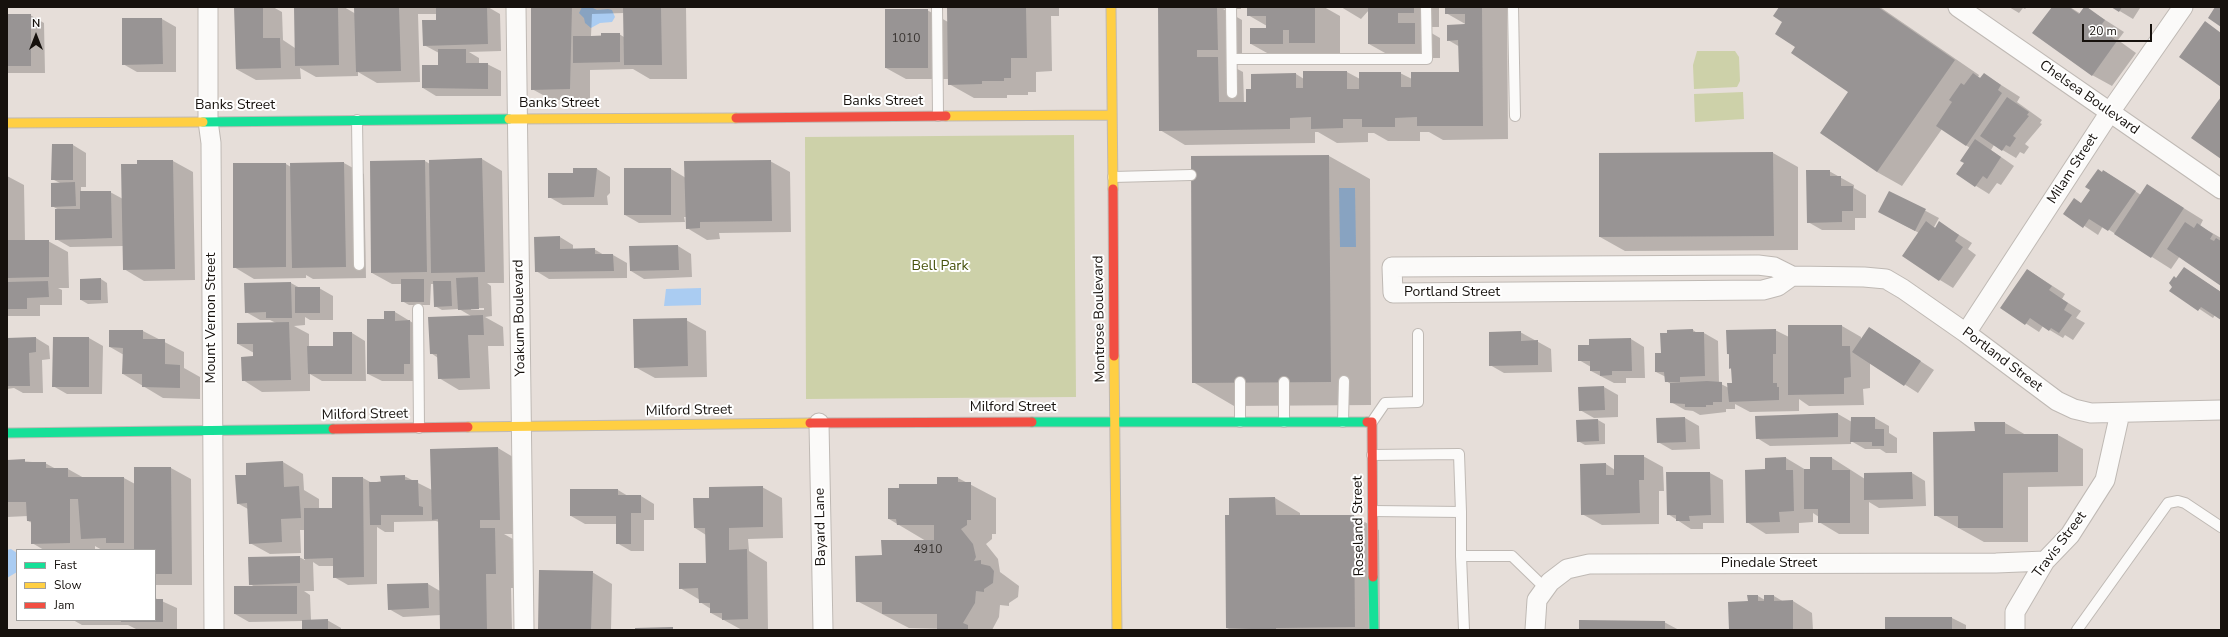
<!DOCTYPE html>
<style>
body{margin:0}
#map{position:relative;width:2228px;height:637px;overflow:hidden;background:#e6ded9;font-family:"Nunito Sans",sans-serif}
canvas{display:block}
.frame{position:absolute;inset:0;border:8px solid #16110d;pointer-events:none}
.legend{position:absolute;left:16px;top:549px;width:140px;height:72px;box-sizing:border-box;background:#fff;border:1px solid #a2a09e;margin:0;padding:5px 7px;list-style:none;font-size:12px;color:#16110d}
.legend li{display:flex;align-items:center;gap:8px;height:20px}
.legend b{width:20px;border:1px solid #a2a09e}
.north{position:absolute;left:16px;top:16px;width:40px;height:40px;-webkit-text-stroke:3px #fff;paint-order:stroke;rotate:0deg;font-size:11px;font-weight:700;line-height:16px;text-align:center;color:#16110d}
.north::after{content:'';display:block;margin:auto;width:14px;height:18px;background:#16110d;clip-path:polygon(50% 0,100% 100%,50% 72%,0 100%)}
.scale{position:absolute;left:2082px;top:24px;width:70px;height:18px;box-sizing:border-box;border:2px solid #16110d;border-top:0;padding-left:5px;font-size:12px;line-height:14px;white-space:nowrap;color:#16110d;-webkit-text-stroke:3px #fff;paint-order:stroke}
</style>
<div id="map">
<canvas width="2228" height="637"></canvas>
<div class="frame"></div>
<ul class="legend">
<li><b style="height:5px;background:#16e098"></b>Fast</li>
<li><b style="height:5px;background:#ffcf43"></b>Slow</li>
<li><b style="height:5px;background:#f24e42"></b>Jam</li>
</ul>
<div class="north">N</div>
<div class="scale">20 m</div>
</div>
<script>
const c = document.querySelector('canvas').getContext('2d');
c.lineJoin = 'round';
function fillPath(path, color) { c.fillStyle = color; c.fill(path, 'evenodd'); }
const shape = rows => new Path2D(rows.map(r => 'M' + r).join(''));
function trace(path, color, width, dash) { c.strokeStyle = color; c.lineWidth = width; c.lineCap = dash ? 'butt' : 'round'; c.setLineDash(dash || []); c.stroke(path); }
function label(font, color, halo, rows, align = 'center') {
  c.font = font + ' "Nunito Sans",sans-serif'; c.lineWidth = 4; c.setLineDash([]); c.textBaseline = 'middle'; c.strokeStyle = halo; c.fillStyle = color; for (const [text, x, y, turn = 0] of rows) {
    c.save(); c.translate(x, y); c.rotate((+turn || 0) * Math.PI / 180); c.textAlign = isNaN(turn) ? turn : align; if (halo) c.strokeText(text, 0, 0); c.fillText(text, 0, 0); c.restore();
  }
}
fillPath(shape([
 [1697,51,1735,51,1739,57,1740,81,1737,87,1694,89,1693,65],
 [1743,92,1744,119,1695,122,1694,94],
 [1074,135,1076,397,806,399,805,137]
]), '#cdd1a9');
fillPath(shape([
 [582,7,591,7,597,10,608,9,612,10,615,17,612,22,600,23,591,28,585,23,584,18,579,13],
 [1339,188,1355,188,1356,247,1340,247],
 [701,288,701,305,664,306,666,289],
 [11,549,17,553,17,572,7,578,7,550]
]), '#aaccf2');
fillPath(shape([
 [235,7,273,7,282,12,283,40,295,48,295,7,344,7,356,14,355,7,488,7,500,14,501,51,469,52,479,58,479,64,487,64,501,71,501,96,436,96,423,88,439,66,439,53,424,45,437,21,437,14,418,14,420,82,377,83,358,72,358,76,316,77,300,68,301,79,256,80,236,69],
 [532,7,686,7,687,79,650,79,633,69,590,70,590,100,552,100,532,89],
 [624,13,624,37,619,34,591,36,592,14],
 [948,7,1059,7,1059,16,1051,16,1052,71,1036,72,1036,92,1028,92,1028,95,1007,95,1007,98,974,98,949,84,948,79,906,79,886,68,927,10,948,22],
 [1159,7,1241,7,1241,9,1223,9,1242,20,1242,64,1228,64,1243,72,1244,103,1247,103,1252,90,1296,74,1304,79,1304,72,1347,72,1360,79,1400,73,1412,79,1460,73,1460,47,1448,40,1467,25,1446,13,1446,7,1507,7,1508,139,1443,140,1429,132,1420,132,1420,141,1388,141,1374,133,1368,133,1368,142,1337,143,1318,132,1315,132,1315,143,1185,145,1160,130],
 [1248,7,1324,7,1340,16,1340,57,1315,57,1308,53,1308,58,1276,58,1251,44,1267,29,1267,26,1248,15],
 [1341,7,1439,7,1439,27,1421,27,1440,38,1440,58,1394,58,1369,44,1369,10,1361,19],
 [1780,7,1880,7,1979,75,1978,77,1981,78,1984,74,2020,97,2017,102,2042,120,2040,123,2042,124,2025,144,2029,147,2024,154,2020,152,2016,158,1994,145,1991,150,2014,166,2001,185,1997,183,1989,194,1957,174,1965,162,1970,148,1942,129,1902,186,1877,172,1849,92,1796,47,1784,22],
 [2009,7,2027,7,2025,9,2023,8,2019,13],
 [2053,7,2070,7,2081,14,2085,7,2124,32,2118,40,2136,53,2112,86,2092,75],
 [2113,7,2138,7,2140,8,2133,19],
 [7,15,30,15,44,23,45,73,7,73],
 [162,19,176,27,176,72,137,72,123,64],
 [73,145,86,153,86,187,81,187,81,192,110,192,123,199,138,165,173,161,193,172,195,280,144,281,124,269,123,246,70,247,56,239,59,210,52,206,60,183,52,179],
 [1773,153,1798,167,1798,250,1625,251,1600,237],
 [1329,156,1370,179,1371,405,1234,406,1193,382],
 [482,159,502,171,504,283,487,283,491,286,492,316,485,317,503,327,504,346,488,346,490,389,459,390,439,378,438,358,431,353,471,316,459,309,442,310,435,306,434,284,431,284,430,305,409,305,402,301,402,284,392,284,372,273,371,162,425,161,430,164],
 [471,308,484,308,484,310,471,310],
 [770,161,790,172,791,232,719,233,720,239,707,240,687,228,686,217,684,217,685,222,639,223,625,215,671,169,686,178],
 [344,163,364,174,366,278,313,279,306,275,306,278,254,279,234,267,286,164,291,167],
 [597,169,610,177,610,193,607,196,608,205,563,205,549,197,574,174],
 [1829,171,1854,185,1854,188,1866,195,1866,218,1855,218,1855,230,1822,230,1808,222],
 [2104,171,2141,195,2148,186,2203,220,2200,226,2221,238,2221,285,2180,256,2171,269,2103,226,2098,235,2065,213,2081,204],
 [7,176,24,185,25,241,48,241,68,252,69,288,58,288,62,290,62,305,40,305,40,316,7,316],
 [1890,192,1939,218,1934,227,1936,228,1940,223,1972,243,1968,249,1976,255,1953,288,1940,280,1919,233,1893,219],
 [560,237,573,245,573,250,594,249,604,255,613,255,627,263,627,278,549,279,536,271],
 [678,246,691,254,692,277,644,279,631,271],
 [2184,268,2221,292,2221,319,2215,315,2213,318,2171,290],
 [2028,270,2065,294,2062,299,2081,311,2076,318,2085,323,2073,340,2065,335,2063,338,2043,326,2039,332,2002,308],
 [101,279,107,283,108,303,88,304,81,300],
 [291,283,300,288,319,288,333,296,333,320,310,320,305,317,305,325,294,326,309,334,309,347,334,347,352,333,365,341,366,381,322,381,310,374,310,391,262,392,243,380,254,357,254,353,238,344,276,323,270,320,260,320,246,312],
 [395,312,423,329,424,371,417,371,417,381,382,381,368,374],
 [686,320,706,331,707,377,655,378,635,367],
 [1842,326,1861,337,1861,340,1870,328,1934,370,1918,393,1870,362,1870,388,1863,389,1864,405,1809,406,1799,399,1799,411,1750,412,1735,404,1735,409,1726,409,1726,412,1700,415,1693,411,1685,410,1671,402,1671,384,1666,381,1666,377,1656,372,1662,354,1693,330,1697,333,1704,333,1718,341,1719,383,1729,388,1733,384,1732,370,1730,368,1730,355,1728,354,1775,330,1789,337],
 [110,331,143,331,184,352,184,368,200,377,200,399,163,398,123,374,124,355,110,347],
 [1520,332,1551,349,1552,372,1504,373,1490,365],
 [36,338,49,346,50,359,42,360,43,393,23,393,14,388,7,389,7,339],
 [54,338,89,338,103,346,102,394,67,394,53,386],
 [1631,339,1644,347,1645,378,1626,378,1626,383,1614,383,1591,371,1591,367,1579,360,1590,346],
 [1604,387,1618,395,1618,417,1594,418,1580,410],
 [1838,414,1852,422,1875,418,1889,426,1889,433,1897,438,1897,453,1886,453,1880,449,1865,449,1851,441,1851,444,1770,446,1757,438],
 [1685,418,1699,426,1700,449,1672,450,1658,442],
 [1598,420,1605,424,1605,444,1585,445,1578,441],
 [1975,423,2005,423,2026,435,2058,435,2083,449,2083,486,2028,487,2028,542,1984,542,1935,515,1976,432],
 [498,448,523,463,525,534,504,534,520,543,520,588,511,588,512,630,441,630,441,615,403,617,389,609,428,584,440,591,439,522,436,521,394,522,394,532,385,532,377,527,377,584,348,585,334,577,334,566,319,566,313,562,314,591,304,591,310,595,311,620,327,620,341,628,341,630,303,630,303,621,249,622,235,614,255,587,250,584,299,557,305,560,305,530,300,530,301,553,270,554,250,543,248,509,237,503,247,476,283,462,303,474,304,490,319,499,319,509,333,509,333,478,363,478,372,483,404,476,432,490],
 [1643,456,1663,467,1664,491,1659,491,1659,524,1602,525,1582,514,1606,464,1615,470],
 [1786,458,1806,470,1811,470,1832,458,1865,479,1912,473,1925,481,1926,506,1879,508,1869,502,1869,534,1839,534,1819,522,1819,517,1813,513,1813,522,1799,523,1799,533,1766,534,1747,522,1766,470],
 [7,460,45,463,56,469,68,469,84,478,124,478,135,484,135,468,171,468,191,479,192,585,155,585,155,550,102,550,95,546,95,550,44,550,32,543,32,523,28,521,28,516,7,517],
 [1710,473,1723,480,1724,523,1703,523,1703,529,1691,529,1668,514],
 [958,478,996,498,996,534,992,534,992,539,986,544,998,559,1000,572,1019,586,1018,597,1009,603,1009,606,1000,605,999,617,992,630,909,628,857,601,883,556,926,541,889,519,938,485],
 [762,487,782,498,783,538,748,539,749,551,767,562,768,630,742,630,711,613,711,609,700,602,700,600,680,588,707,564,706,535,695,528,710,499],
 [618,490,628,496,641,496,654,504,654,520,644,520,644,551,631,551,617,543,617,524,585,524,571,516],
 [1275,498,1300,513,1300,516,1354,516,1379,530,1380,630,1231,630,1227,628],
 [592,572,612,584,611,630,539,630],
 [1758,596,1765,600,1765,596,1774,596,1784,602,1793,601,1812,613,1813,630,1730,630,1749,602],
 [155,598,177,608,177,629,136,629,128,625,82,625,73,620,155,620],
 [1952,618,1966,625,1966,630,1886,630],
 [1664,622,1679,630,1580,630]
]), '#0003');
fillPath(shape([
 [234,7,263,7,263,38,280,38,281,68,236,69],
 [294,7,338,7,339,65,295,66],
 [354,7,399,7,401,71,356,72],
 [436,7,487,7,488,44,423,46,422,20,436,20],
 [531,7,572,7,570,89,531,90],
 [623,7,661,7,662,65,624,65],
 [947,7,1026,7,1027,58,1011,58,1011,78,1004,78,1004,81,982,81,982,84,948,85],
 [1158,7,1217,7,1218,50,1197,50,1197,57,1218,57,1219,102,1246,102,1246,89,1251,89,1251,74,1296,73,1296,88,1303,88,1303,71,1347,71,1347,89,1359,89,1359,72,1401,72,1401,87,1411,87,1411,72,1459,72,1458,40,1447,41,1447,25,1465,24,1465,14,1445,14,1445,7,1482,7,1483,126,1417,126,1417,117,1395,118,1395,127,1362,127,1362,119,1343,119,1343,128,1311,129,1311,117,1290,118,1290,129,1159,131],
 [1247,7,1315,7,1315,43,1289,43,1289,30,1283,30,1283,44,1250,44,1250,28,1266,28,1266,16,1247,16],
 [1368,7,1414,7,1414,13,1398,13,1398,23,1415,23,1415,44,1368,44],
 [1779,7,1878,7,1955,60,1877,172,1820,133,1848,92,1791,53,1795,47,1775,34,1782,22,1773,16],
 [2052,7,2069,7,2079,14,2084,7,2087,7,2105,20,2099,28,2117,41,2092,76,2032,33],
 [2111,7,2122,7,2119,12],
 [2215,7,2221,7,2221,27,2208,18],
 [885,9,928,9,928,68,885,68],
 [7,14,31,14,31,66,7,66],
 [122,18,162,18,163,64,122,65],
 [2205,21,2221,33,2221,87,2179,57],
 [601,33,620,33,620,62,573,63,573,36,601,36],
 [438,49,466,49,466,63,488,63,488,89,422,88,422,65,438,65],
 [1973,73,1980,78,1984,73,2001,85,1998,90,2002,93,1966,146,1936,126,1952,102,1949,100,1961,83,1964,85],
 [2007,97,2029,112,2027,115,2029,116,2013,136,2016,138,2010,147,2006,145,2002,151,1980,136],
 [2221,97,2221,159,2191,138],
 [1975,139,2001,157,1987,179,1983,176,1975,187,1956,174,1964,163,1960,161],
 [52,144,73,144,73,180,51,180],
 [1773,152,1774,236,1599,237,1599,153],
 [1329,155,1331,382,1192,383,1191,156],
 [482,158,485,272,431,273,429,160],
 [137,160,173,160,175,269,123,270,121,164,137,164],
 [425,160,427,272,371,273,370,161],
 [771,160,772,221,700,222,700,228,686,229,684,161],
 [344,162,346,267,292,268,290,163],
 [233,163,286,163,286,267,233,268],
 [573,168,597,168,594,197,548,198,548,173,573,173],
 [624,168,671,168,671,215,624,215],
 [2098,169,2102,172,2103,170,2136,191,2108,231,2089,219,2083,228,2063,214,2074,198,2081,203,2090,190,2085,187],
 [1806,170,1830,170,1830,176,1841,176,1841,186,1853,186,1853,211,1842,211,1842,222,1807,223],
 [75,182,76,206,51,207,51,183],
 [2147,184,2184,208,2151,258,2114,234],
 [80,191,111,191,112,238,55,240,55,209,80,209],
 [1889,191,1926,209,1915,231,1878,212],
 [1926,221,1935,228,1939,221,1959,235,1955,241,1963,247,1939,281,1902,256],
 [2185,222,2194,228,2197,223,2213,234,2210,239,2214,241,2216,238,2221,241,2221,286,2167,249],
 [560,236,560,249,595,248,595,254,613,254,614,271,535,272,534,237],
 [7,240,49,240,49,277,7,278],
 [678,245,679,270,630,271,629,246],
 [2184,267,2221,292,2221,320,2201,307,2198,311,2169,291,2172,287,2169,283,2174,276,2176,278],
 [2027,269,2052,286,2049,290,2068,303,2064,310,2072,315,2059,333,2051,328,2049,331,2030,318,2025,325,2000,308],
 [478,277,479,309,458,310,456,278],
 [101,278,101,300,80,300,80,279],
 [401,279,424,279,424,302,401,302],
 [48,281,49,297,27,298,27,309,7,309,7,282],
 [433,281,451,281,452,306,434,307],
 [291,282,292,318,266,318,266,312,245,313,244,283],
 [295,287,320,287,320,313,295,313],
 [384,311,395,311,395,321,410,320,410,364,404,364,404,374,367,374,367,319,384,319],
 [483,315,484,335,468,335,470,378,438,379,437,354,430,354,428,317],
 [687,318,688,366,634,368,633,319],
 [289,322,291,380,242,381,241,357,253,356,253,344,237,344,237,323],
 [1788,325,1842,325,1842,346,1850,346,1851,377,1844,378,1844,394,1788,395],
 [1869,327,1921,361,1904,386,1852,352],
 [1693,329,1693,332,1704,332,1705,376,1680,377,1680,382,1665,382,1664,372,1655,372,1655,353,1661,353,1660,333,1667,333,1667,330],
 [1776,329,1776,354,1773,354,1773,383,1777,383,1777,387,1779,387,1779,400,1729,402,1727,383,1732,383,1731,368,1729,369,1729,354,1727,354,1726,330],
 [109,330,143,330,143,339,165,339,165,364,180,365,180,388,142,387,142,374,122,374,123,348,109,347],
 [1521,331,1521,341,1538,340,1538,365,1489,366,1489,332],
 [333,332,352,332,352,374,308,374,307,346,333,346],
 [36,337,36,352,29,353,30,386,8,386,7,338],
 [53,337,89,337,89,387,52,387],
 [1631,338,1632,371,1612,371,1612,375,1600,376,1600,371,1590,371,1590,361,1578,361,1578,345,1589,345,1589,339],
 [1707,381,1722,382,1722,402,1713,402,1713,405,1706,405,1706,407,1685,407,1685,404,1670,403,1670,383],
 [1604,386,1605,410,1579,411,1578,387],
 [1838,413,1838,437,1756,439,1755,416],
 [1685,417,1686,442,1657,443,1656,418],
 [1851,417,1875,417,1875,429,1884,429,1884,446,1872,446,1872,442,1850,442],
 [1598,419,1599,441,1577,442,1576,420],
 [1974,422,2005,422,2005,434,2058,434,2058,472,2003,473,2003,528,1958,528,1958,516,1934,516,1933,432,1975,431],
 [498,447,500,520,480,520,480,528,495,528,496,574,486,574,487,630,440,630,438,519,432,520,430,449],
 [1614,455,1644,455,1644,480,1639,480,1640,513,1581,515,1580,464,1606,463,1606,475,1614,475],
 [1786,457,1786,470,1793,470,1794,511,1779,512,1780,522,1746,523,1745,470,1765,469,1765,458],
 [1810,457,1832,457,1832,470,1850,470,1850,523,1818,523,1818,509,1804,509,1804,469,1810,469],
 [25,459,25,462,46,462,46,468,68,468,68,477,124,477,124,543,106,543,106,538,81,539,78,499,70,499,70,543,31,544,31,521,27,521,26,502,7,502,7,460],
 [283,461,284,487,299,486,301,518,281,519,282,542,249,544,247,503,237,504,235,475,246,475,246,463],
 [134,467,171,467,172,574,155,574,155,550,134,550],
 [1666,472,1710,472,1711,515,1689,516,1690,521,1676,521,1676,515,1667,515],
 [1912,472,1913,499,1864,500,1864,473],
 [405,475,405,480,418,480,419,506,423,507,423,515,381,515,381,525,370,525,369,482,381,482,380,476],
 [332,477,363,477,364,577,333,578,333,558,304,559,304,508,332,508],
 [937,477,958,477,958,482,971,482,971,520,967,520,967,525,961,529,973,544,976,557,974,561,981,560,981,564,990,566,994,571,993,583,984,589,984,592,976,591,975,603,963,623,968,625,968,630,937,630,937,614,882,614,882,602,856,602,855,556,882,555,881,540,934,540,934,525,897,525,896,519,888,519,888,488,899,488,899,484,937,484],
 [763,486,763,527,729,528,729,550,747,549,748,619,722,620,722,613,710,613,710,603,699,603,698,588,679,589,679,563,706,563,705,528,694,528,693,498,709,498,709,487],
 [570,489,618,489,618,495,641,495,641,513,631,513,631,544,616,544,616,516,570,516],
 [1275,497,1276,515,1354,515,1355,627,1276,628,1276,630,1226,628,1225,515,1229,515,1229,498],
 [300,556,300,583,249,585,248,557],
 [539,570,593,571,591,630,538,630],
 [428,583,429,608,388,610,387,584],
 [234,586,297,586,297,614,234,614],
 [1747,595,1758,595,1758,601,1764,601,1764,595,1774,595,1774,601,1793,600,1793,630,1729,630,1728,602,1748,601],
 [155,599,163,599,163,622,121,622,121,620,155,620],
 [1885,617,1952,617,1952,630,1885,630],
 [328,619,328,630,302,630,302,620],
 [1579,620,1665,621,1665,630,1579,630],
 [673,627,673,630,635,630,635,628]
]), '#989494');
const lane = shape([
 [937,7,938,116],
 [1231,7,1232,93],
 [1513,7,1515,116],
 [1232,59,1427,59,1426,7],
 [357,120,359,265],
 [1113,177,1191,175],
 [418,309,419,428],
 [1240,382,1240,422],
 [1284,382,1284,422],
 [1343,422,1344,381],
 [1372,422,1385,403,1418,402,1418,334],
 [1372,455,1459,454,1461,512,1373,511],
 [1461,512,1461,556,1512,556,1545,588],
 [1461,556,1464,630],
 [2077,630,2168,503,2178,501,2185,503,2221,527]
]);
const street = shape([
 [208,7,208,121,211,143,214,630],
 [516,7,524,630],
 [1958,7,2221,189],
 [1792,276,1778,286,1763,290,1393,293,1392,267,1758,265,1774,267,1792,276,1864,277,1886,279,1903,289,1966,333,2057,401,2074,409,2091,413,2221,410],
 [1966,333,2110,112,2183,7],
 [819,423,823,630],
 [1535,630,1537,600,1550,582,1567,569,1589,564,1996,563,2045,561],
 [2015,630,2015,612,2045,561,2070,535,2105,480,2120,413]
]);
const fast = shape([
 [203,122,509,119],
 [1032,422,1367,422],
 [7,433,333,429],
 [1373,577,1374,630]
]);
const slow = shape([
 [1111,7,1113,189],
 [946,116,1112,115],
 [509,119,736,118],
 [7,123,203,122],
 [1114,356,1117,630],
 [468,427,810,423]
]);
const jam = shape([
 [736,118,946,116],
 [1113,189,1114,356],
 [1367,422,1372,422,1373,577],
 [810,423,1032,422],
 [333,429,468,427]
]);
trace(lane, '#bfb9b4', 12);
trace(street, '#bfb9b4', 21);
trace(fast, '#bfb9b4', 11);
trace(slow, '#bfb9b4', 11);
trace(jam, '#bfb9b4', 11);
trace(lane, '#fbfaf9', 10);
trace(street, '#fbfaf9', 19);
trace(fast, '#16e098', 9);
trace(slow, '#ffcf43', 9);
trace(jam, '#f24e42', 9);
label('12px', '#36322f', null, [
 ["1010",906,39],
 ["4910",928,550]
]);
label('14px', '#16110d', '#fff', [
 ["Chelsea Boulevard",2089,98,35],
 ["Banks Street",883,102],
 ["Banks Street",559,104],
 ["Banks Street",235,106],
 ["Milam Street",2073,169,-57],
 ["Portland Street",1452,293],
 ["Mount Vernon Street",212,318,-90],
 ["Yoakum Boulevard",520,318,-91],
 ["Montrose Boulevard",1100,319,-91],
 ["Portland Street",2002,360,37],
 ["Milford Street",1013,408],
 ["Milford Street",689,411,-1],
 ["Milford Street",365,415,-1],
 ["Roseland Street",1359,526,-91],
 ["Bayard Lane",821,527,-91],
 ["Travis Street",2060,545,-53],
 ["Pinedale Street",1769,564]
]);
label('14px', '#48530d', '#fff', [
 ["Bell Park",940,267]
]);
</script>
